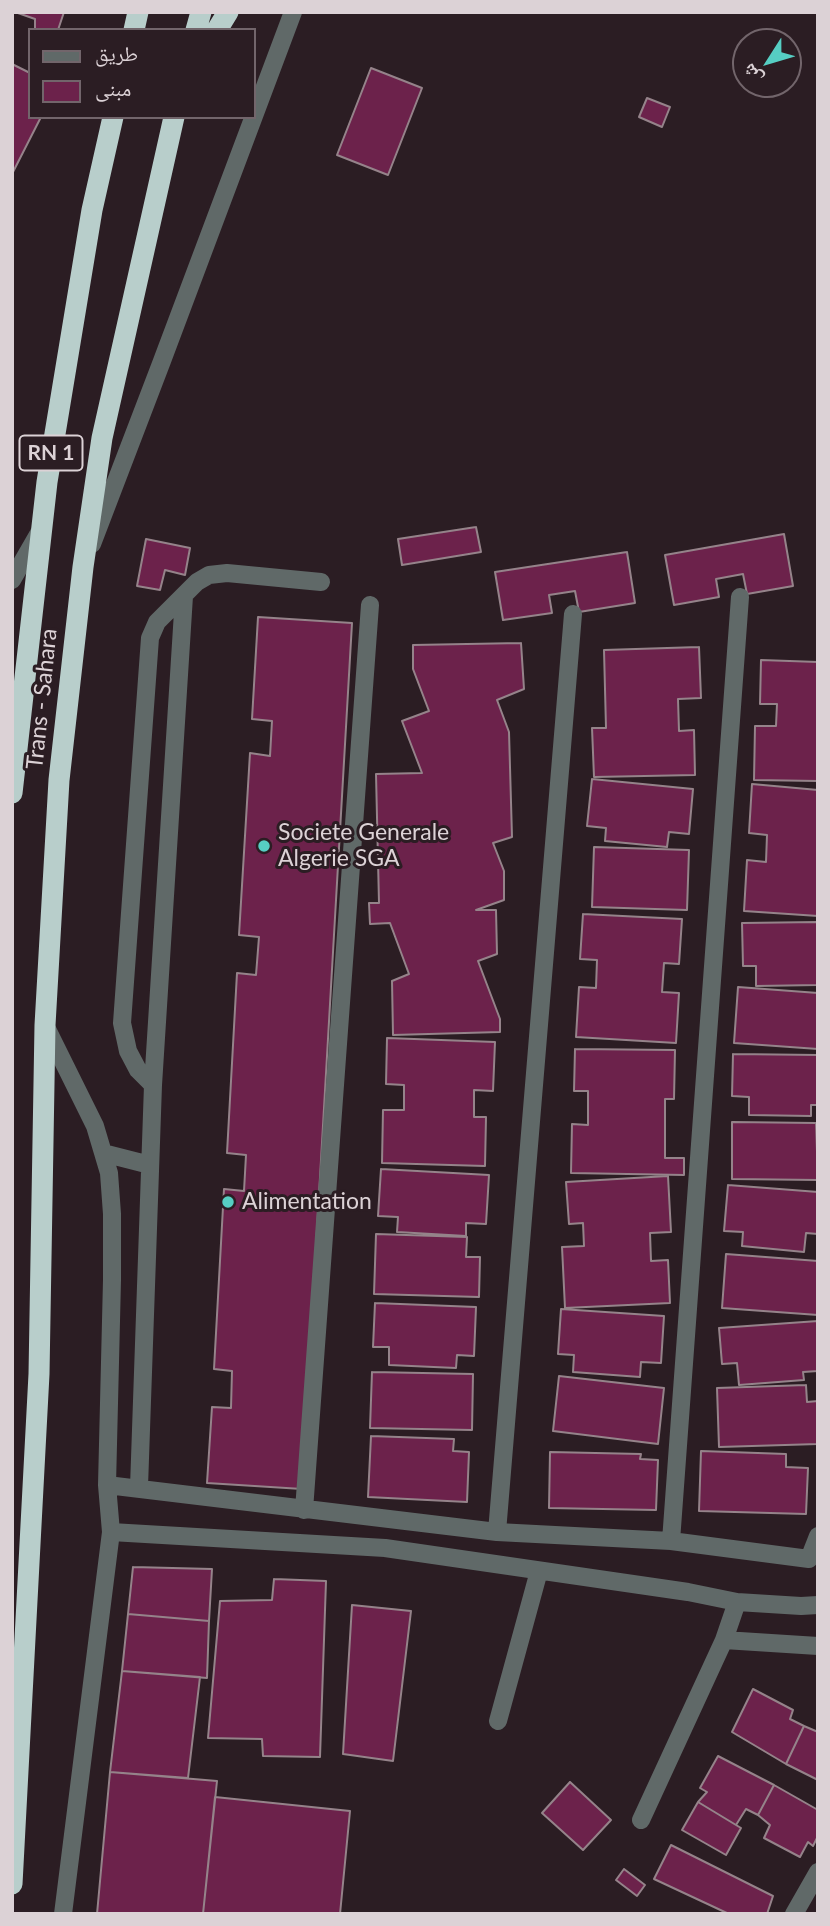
<!DOCTYPE html>
<meta charset="utf-8">
<style>
body{margin:0}
#map{position:relative;width:830px;height:1926px;overflow:hidden;background:#2b1d23;font-family:Lato,"Noto Naskh Arabic",sans-serif}
canvas{display:block}
.frame{position:absolute;inset:0;border:14px solid #dcd2d6;pointer-events:none}
.legend{position:absolute;left:28px;top:28px;width:228px;height:91px;box-sizing:border-box;background:#2b1d23;border:2px solid #72656b;margin:0;padding:9px 12px;list-style:none;font-size:21px;color:#dcd2d6}
.legend li{display:flex;align-items:center;gap:14px;height:35px}
.legend b{width:35px;border:2px solid #72656b}
.north{position:absolute;left:732px;top:28px;width:70px;height:70px;box-sizing:border-box;background:#2b1d23;border:2px solid #72656b;border-radius:50%;rotate:233deg;font-size:19px;font-weight:700;line-height:28px;text-align:center;color:#dcd2d6}
.north::after{content:'';display:block;margin:auto;width:24px;height:32px;background:#56cec3;clip-path:polygon(50% 0,100% 100%,50% 72%,0 100%)}
</style>
<div id="map">
<canvas width="830" height="1926"></canvas>
<div class="frame"></div>
<ul class="legend">
<li><b style="height:9px;background:#606968"></b>طريق</li>
<li><b style="height:19px;background:#6c224b"></b>مبنى</li>
</ul>
<div class="north">ش</div>
</div>
<script>
const c = document.querySelector('canvas').getContext('2d');
c.lineJoin = 'round';
function fillPath(path, color) { c.fillStyle = color; c.fill(path, 'evenodd'); }
const shape = rows => new Path2D(rows.map(r => 'M' + r).join(''));
function trace(path, color, width, dash) { c.strokeStyle = color; c.lineWidth = width; c.lineCap = dash ? 'butt' : 'round'; c.setLineDash(dash || []); c.stroke(path); }
function label(font, color, halo, rows, align = 'center') {
  c.font = font + ' Lato,sans-serif'; c.lineWidth = 6; c.setLineDash([]); c.textBaseline = 'middle'; c.strokeStyle = halo; c.fillStyle = color; for (const [text, x, y, turn = 0] of rows) {
    c.save(); c.translate(x, y); c.rotate((+turn || 0) * Math.PI / 180); c.textAlign = isNaN(turn) ? turn : align; if (halo) c.strokeText(text, 0, 0); c.fillText(text, 0, 0); c.restore();
  }
}
const building = shape([
 [15,12,64,12,58,30,35,30,35,19,15,12],
 [12,64,30,73,30,117,41,117,12,174,12,64],
 [371,68,422,88,388,175,337,155,371,68],
 [647,98,670,107,662,127,639,117,647,98],
 [476,527,481,552,402,565,398,539,476,527],
 [784,534,793,586,747,594,743,574,716,579,719,597,674,605,665,555,784,534],
 [146,539,190,548,185,575,165,570,160,590,137,586,146,539],
 [627,552,635,603,579,612,575,591,549,595,552,613,503,620,495,572,627,552],
 [258,617,352,623,302,1489,207,1483,212,1407,231,1408,232,1371,214,1369,224,1189,244,1191,246,1155,227,1153,237,973,256,975,259,937,239,935,250,753,270,756,272,721,252,719,258,617],
 [521,643,524,689,497,700,509,732,512,837,493,843,504,871,504,900,476,910,496,910,497,954,478,961,500,1019,500,1032,393,1035,392,981,409,974,390,923,370,924,369,903,379,903,376,774,422,773,402,721,429,711,413,669,413,645,521,643],
 [699,647,701,698,678,699,679,731,694,730,695,775,594,777,592,728,606,728,604,650,699,647],
 [761,660,818,662,818,781,754,780,755,726,776,726,777,704,760,704,761,660],
 [592,779,693,789,689,834,669,832,667,847,605,841,606,828,587,826,592,779],
 [752,784,818,790,818,916,744,911,747,860,766,862,767,835,749,833,752,784],
 [594,847,689,850,687,910,592,907,594,847],
 [583,914,682,919,679,964,664,963,662,992,679,993,676,1043,576,1037,579,987,596,988,597,960,580,959,583,914],
 [818,922,818,985,756,986,756,966,743,966,742,923,818,922],
 [738,987,818,993,818,1049,734,1043,738,987],
 [387,1038,495,1042,493,1091,474,1090,474,1117,486,1117,485,1166,382,1163,383,1110,404,1110,404,1085,386,1084,387,1038],
 [575,1049,675,1050,674,1099,665,1099,665,1158,684,1158,684,1175,571,1173,572,1124,588,1125,588,1091,574,1091,575,1049],
 [733,1054,818,1055,818,1105,811,1105,811,1116,749,1115,749,1097,732,1096,733,1054],
 [732,1122,816,1123,818,1180,732,1179,732,1122],
 [381,1169,489,1175,486,1224,466,1223,466,1236,397,1232,398,1217,378,1216,381,1169],
 [668,1176,671,1232,650,1233,651,1261,668,1260,670,1303,565,1308,562,1247,584,1246,583,1223,569,1224,566,1182,668,1176],
 [728,1185,818,1192,818,1234,806,1233,804,1252,742,1246,743,1232,724,1231,728,1185],
 [376,1234,467,1237,466,1257,480,1257,479,1297,374,1294,376,1234],
 [726,1254,818,1261,818,1315,722,1308,726,1254],
 [375,1303,476,1307,474,1356,457,1355,456,1368,389,1365,389,1347,373,1347,375,1303],
 [561,1309,664,1316,661,1363,641,1362,640,1377,573,1372,574,1355,558,1354,561,1309],
 [818,1321,818,1371,803,1372,804,1380,739,1385,737,1363,722,1364,719,1328,818,1321],
 [372,1372,473,1374,472,1430,370,1428,372,1372],
 [559,1376,664,1388,658,1444,553,1431,559,1376],
 [806,1385,807,1402,818,1401,818,1444,719,1447,717,1388,806,1385],
 [371,1436,454,1439,453,1451,469,1452,467,1502,368,1497,371,1436],
 [701,1451,786,1454,786,1467,808,1468,806,1514,699,1511,701,1451],
 [550,1452,641,1454,640,1459,658,1460,656,1510,549,1508,550,1452],
 [133,1567,212,1569,209,1621,128,1614,133,1567],
 [274,1579,326,1581,320,1757,263,1756,262,1739,208,1738,220,1601,272,1600,274,1579],
 [352,1605,411,1611,393,1761,343,1754,352,1605],
 [128,1614,209,1621,207,1678,122,1671,128,1614],
 [122,1671,200,1677,188,1778,110,1772,122,1671],
 [753,1689,793,1710,790,1719,804,1726,786,1764,732,1732,753,1689],
 [804,1726,818,1732,818,1780,786,1764,804,1726],
 [718,1756,774,1785,758,1815,746,1809,736,1825,698,1802,707,1792,700,1788,718,1756],
 [110,1772,217,1781,203,1914,97,1914,110,1772],
 [570,1782,611,1820,583,1850,542,1813,570,1782],
 [774,1785,818,1810,818,1836,813,1846,808,1842,800,1857,764,1838,770,1825,758,1815,774,1785],
 [215,1797,350,1811,340,1914,203,1914,215,1797],
 [698,1802,741,1828,726,1855,682,1830,698,1802],
 [671,1845,773,1896,767,1914,729,1914,654,1879,671,1845],
 [624,1869,645,1885,637,1896,616,1880,624,1869]
]);
fillPath(building, '#6c224b');
trace(building, '#95838a', 2);
trace(shape([
 [92,544,162,361,293,12],
 [12,580,39,533],
 [45,1025,95,1126,109,1173,112,1214,112,1280,107,1485,111,1532,63,1914],
 [153,1085,138,1070,128,1051,122,1023,150,638,157,622,197,582,209,575,227,573,321,582],
 [103,1153,150,1165],
 [107,1485,497,1532,671,1541,809,1559,818,1536],
 [139,1487,153,1085,184,596],
 [304,1510,370,605],
 [111,1532,385,1548,688,1592,737,1602,801,1606,818,1605],
 [497,1532,573,614],
 [671,1541,740,597],
 [724,1640,818,1646],
 [498,1721,539,1571],
 [641,1820,724,1640,737,1602],
 [794,1914,818,1872]
]), '#606968', 18);
trace(shape([
 [134,30,138,12],
 [196,30,201,12],
 [217,30,228,12],
 [12,793,47,482,92,210,113,117],
 [12,1884,39,1374,45,1025,59,780,83,567,102,438,174,117]
]), '#b8cecb', 21);
for (const [x, y, r, color] of [
 [264,846,7,"#56cec3"],
 [228,1202,7,"#56cec3"]
]) { const dot = new Path2D(); dot.arc(x, y, r, 0, 2 * Math.PI); c.fillStyle = color; c.fill(dot); trace(dot, '#2b1d23', 2.5); }
for (const [x, y, w] of [
 [51,453,63]
]) { const box = new Path2D(); box.roundRect(x - w / 2, y - 17.5, w, 35, 5); c.fillStyle = '#2b1d23'; c.fill(box); trace(box, '#dcd2d6', 2); }
label('bold 21px', '#dcd2d6', null, [
 ["RN 1",51,453]
]);
label('23px', '#dcd2d6', '#2b1d23', [
 ["Trans - Sahara",42,699,-84]
]);
label('23px', '#dcd2d6', '#2b1d23', [
 ["Societe Generale",278,833],
 ["Algerie SGA",278,859],
 ["Alimentation",242,1202]
], 'left');
</script>
